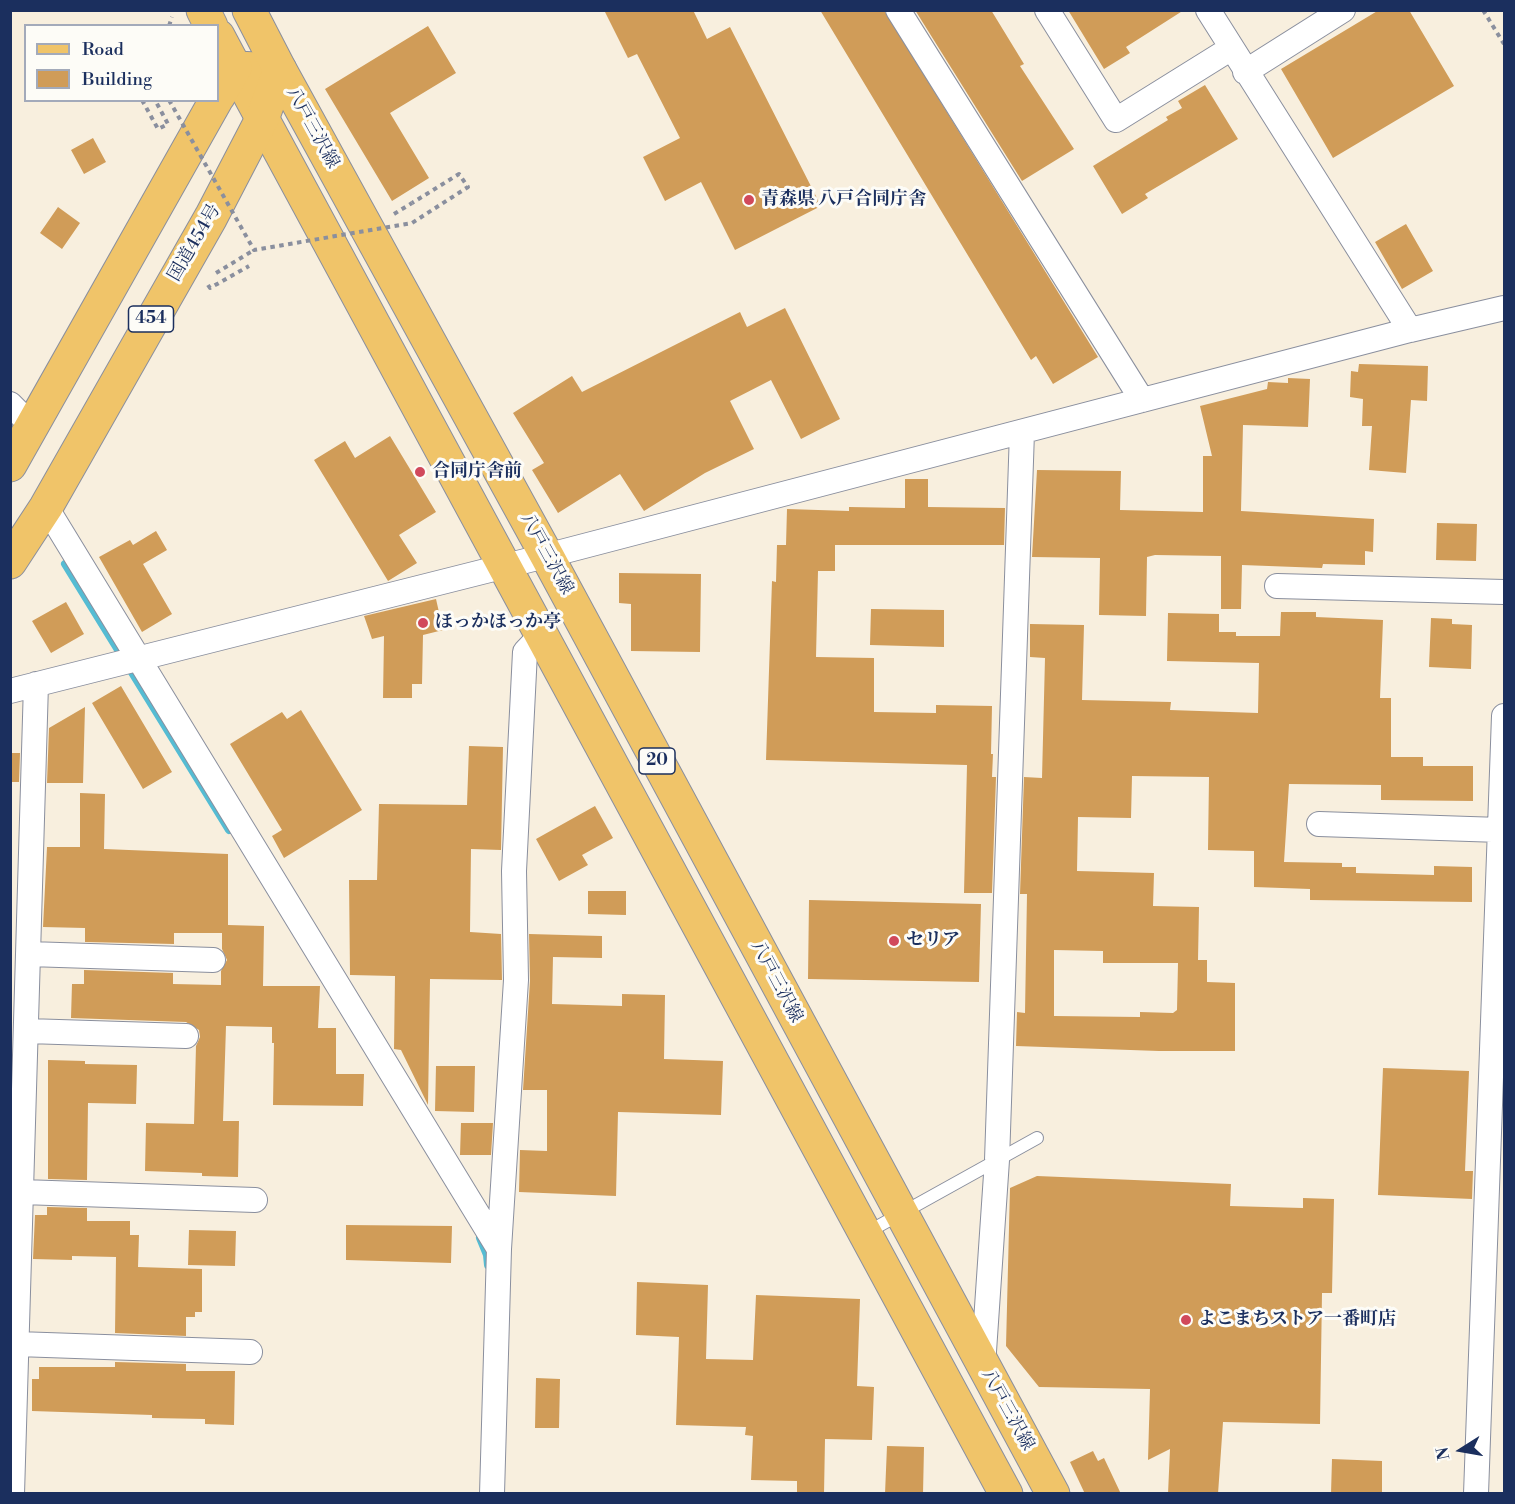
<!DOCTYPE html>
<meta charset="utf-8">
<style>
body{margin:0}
#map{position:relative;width:1515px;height:1504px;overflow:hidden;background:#f8efde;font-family:"Libre Bodoni",serif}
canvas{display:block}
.frame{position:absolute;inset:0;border:12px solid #1b2f5e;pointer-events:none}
.legend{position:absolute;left:24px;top:24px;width:195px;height:78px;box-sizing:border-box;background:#fdfcf7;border:2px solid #a3aaba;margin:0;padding:8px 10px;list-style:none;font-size:18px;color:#1b2f5e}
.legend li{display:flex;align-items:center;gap:12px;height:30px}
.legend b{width:30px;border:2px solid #a3aaba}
.north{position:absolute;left:1431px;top:1420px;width:60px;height:60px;-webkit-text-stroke:4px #fdfcf7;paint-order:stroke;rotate:259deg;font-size:16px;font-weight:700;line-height:24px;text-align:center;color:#1b2f5e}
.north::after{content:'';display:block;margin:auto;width:21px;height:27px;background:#1b2f5e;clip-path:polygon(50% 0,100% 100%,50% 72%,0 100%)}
</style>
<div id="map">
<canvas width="1515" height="1504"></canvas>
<div class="frame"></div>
<ul class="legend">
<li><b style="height:8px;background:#f0c469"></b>Road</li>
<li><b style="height:16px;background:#d09c58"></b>Building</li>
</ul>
<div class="north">N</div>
</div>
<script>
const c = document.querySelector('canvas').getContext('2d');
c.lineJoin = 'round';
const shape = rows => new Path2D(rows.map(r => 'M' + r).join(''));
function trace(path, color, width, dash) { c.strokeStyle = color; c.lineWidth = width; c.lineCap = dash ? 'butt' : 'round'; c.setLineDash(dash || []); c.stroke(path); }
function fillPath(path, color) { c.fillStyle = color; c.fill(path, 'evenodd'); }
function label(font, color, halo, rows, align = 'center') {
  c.font = font + ' "Libre Bodoni","Noto Serif JP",serif'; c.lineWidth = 6; c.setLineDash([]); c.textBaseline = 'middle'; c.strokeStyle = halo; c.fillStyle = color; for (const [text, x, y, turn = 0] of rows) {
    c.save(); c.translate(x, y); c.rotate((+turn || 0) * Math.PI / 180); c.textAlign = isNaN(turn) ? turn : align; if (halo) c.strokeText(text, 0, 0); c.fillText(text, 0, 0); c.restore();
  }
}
trace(shape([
 [65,564,229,830],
 [480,1238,487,1255,488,1265]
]), '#55bcd3', 8);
fillPath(shape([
 [604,10,693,10,707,39,730,27,821,206,735,250,701,182,665,201,643,157,680,138,637,54,628,58],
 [820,10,884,10,1098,357,1053,384,1036,356,1031,360],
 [915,10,991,10,1024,64,1020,66,1074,149,1022,181],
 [1068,10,1184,10,1126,47,1130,53,1104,69],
 [1379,10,1409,10,1454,86,1333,158,1281,69],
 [428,26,456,73,390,113,429,178,392,201,325,89],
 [1205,85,1238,139,1145,194,1148,198,1122,214,1093,166,1168,120,1166,117,1182,108,1178,101],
 [93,138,106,162,84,174,71,150],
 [58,207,80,223,62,249,40,233],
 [1406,224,1433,271,1402,289,1375,242],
 [785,308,840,419,801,439,771,380,730,401,754,449,705,473,644,511,620,474,558,513,532,470,544,463,513,413,572,376,582,392,740,312,747,327],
 [1359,364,1428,366,1427,401,1411,400,1406,473,1369,470,1372,426,1362,426,1363,399,1350,397,1351,371,1358,372],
 [1288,378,1310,379,1308,427,1243,425,1241,511,1374,519,1373,552,1365,551,1365,565,1323,564,1322,568,1242,565,1241,609,1221,609,1221,556,1155,555,1147,557,1146,616,1099,615,1100,558,1032,557,1037,470,1121,471,1120,510,1203,512,1203,456,1212,456,1200,406,1267,389,1268,382,1288,383],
 [390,436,436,512,399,535,417,563,388,581,314,460,345,441,355,458],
 [905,479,928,479,928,507,1005,508,1004,545,835,545,835,571,818,571,816,657,874,658,874,712,936,713,936,705,992,706,991,754,993,754,992,777,996,777,992,893,964,893,967,765,766,760,772,581,776,582,777,545,786,545,787,509,849,511,849,507,905,508],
 [1437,523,1477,524,1476,561,1436,560],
 [156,531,167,550,143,564,172,614,142,632,99,557,130,540,133,545],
 [619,573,701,574,700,652,631,651,631,604,619,603],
 [436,599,443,630,423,635,422,684,412,684,412,698,383,698,384,636,372,639,364,616],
 [66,602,84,634,51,653,32,621],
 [871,609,944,610,944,647,870,645],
 [1281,612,1316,612,1316,617,1383,620,1380,698,1391,698,1391,757,1423,757,1423,766,1473,766,1473,801,1381,800,1381,785,1289,784,1284,862,1342,863,1342,867,1356,867,1356,873,1434,875,1434,866,1472,867,1472,902,1310,900,1310,889,1254,887,1254,851,1208,850,1209,777,1132,776,1131,818,1078,817,1077,871,1154,873,1153,906,1199,907,1198,960,1207,960,1207,982,1235,983,1235,1051,1159,1051,1016,1046,1017,1012,1025,1013,1027,894,1020,894,1024,777,1042,778,1045,658,1030,657,1030,624,1084,625,1082,700,1171,702,1170,710,1258,713,1259,663,1167,661,1168,613,1219,614,1219,632,1236,632,1236,636,1280,636],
 [1054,950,1103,951,1103,963,1178,963,1177,1010,1173,1013,1140,1012,1140,1017,1054,1016],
 [1431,618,1452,619,1452,624,1472,625,1471,669,1429,667],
 [121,686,172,772,143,789,92,703],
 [85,707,83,783,47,783,49,728],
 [301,710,362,810,284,858,272,836,282,830,230,744,282,712,287,719],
 [469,746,503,747,501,850,471,849,470,932,501,934,502,980,430,979,428,1105,401,1050,394,1049,395,976,350,975,349,880,377,880,379,804,467,805],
 [10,753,20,753,19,782,10,782],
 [80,793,105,794,104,849,228,854,228,925,264,926,263,986,320,986,318,1028,336,1028,336,1074,364,1074,363,1106,273,1105,274,1043,272,1043,272,1027,226,1026,223,1121,239,1121,238,1177,202,1176,202,1173,145,1171,146,1123,194,1124,196,1046,200,1037,199,1030,186,1022,71,1018,72,984,84,984,84,970,173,973,173,984,221,985,221,971,227,960,222,949,222,933,174,933,174,944,85,942,85,928,43,927,47,847,80,847],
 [595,806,613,838,582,855,588,865,559,881,536,839],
 [588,891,626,891,626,915,588,914],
 [809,900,981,904,979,982,808,979],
 [529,934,602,936,602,958,553,957,552,1004,622,1006,622,994,665,995,664,1059,723,1061,721,1115,618,1112,616,1196,519,1192,520,1150,547,1151,547,1090,523,1090,530,981],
 [48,1060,85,1061,85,1064,137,1065,136,1104,88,1103,87,1180,48,1179],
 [436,1066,475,1066,474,1112,435,1111],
 [1383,1068,1469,1071,1465,1171,1473,1171,1472,1199,1378,1195],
 [461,1123,493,1123,491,1155,460,1155],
 [1037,1176,1231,1184,1230,1206,1303,1208,1303,1198,1334,1199,1332,1293,1322,1293,1320,1424,1223,1422,1218,1494,1168,1494,1170,1449,1148,1460,1150,1389,1039,1387,1006,1346,1010,1188],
 [47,1207,87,1208,87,1221,130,1221,130,1235,139,1235,138,1267,202,1269,202,1312,195,1312,195,1317,186,1317,186,1336,115,1333,116,1257,72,1256,72,1260,33,1259,35,1215,47,1215],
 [346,1225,452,1226,451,1263,346,1260],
 [189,1230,236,1231,235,1266,188,1265],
 [637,1282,708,1285,706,1359,753,1360,756,1295,860,1299,857,1386,874,1387,872,1440,825,1439,824,1494,797,1494,797,1481,751,1480,753,1436,745,1435,746,1427,676,1425,679,1337,636,1335],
 [115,1362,186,1364,186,1371,235,1371,234,1425,205,1424,205,1419,152,1418,152,1415,32,1411,32,1379,39,1379,39,1367,115,1367],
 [536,1378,560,1379,559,1428,535,1428],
 [887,1446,924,1447,923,1494,885,1494],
 [1093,1451,1098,1461,1104,1458,1121,1494,1085,1494,1070,1462],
 [1332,1459,1382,1461,1382,1494,1331,1494]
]), '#d09c58');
const service = shape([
 [866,1233,1037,1138]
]);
const minor = shape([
 [898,10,1142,400],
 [1047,10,1116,120,1230,49],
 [1208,10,1410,330],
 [1245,72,1343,10],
 [10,404,33,427],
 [46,507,499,1249,492,1494],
 [1277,586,1504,592],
 [10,691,565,551,1410,330,1504,308],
 [1319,824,1500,830],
 [29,954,213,960],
 [27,1031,186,1036],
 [22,1192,255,1200],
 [499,1249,516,980,514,871,525,652,542,634],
 [17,1344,250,1352],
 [983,1366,997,1160,1022,432],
 [12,1494,36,684],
 [1476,1494,1504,716]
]);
const primary = shape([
 [235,68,280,70,547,556,1053,1494],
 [235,68,1006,1494]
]);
const trunk = shape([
 [203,10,211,26],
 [218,36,235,68,218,97],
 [10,465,216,100],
 [10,562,46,507,211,217,262,119,280,70,249,10]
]);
trace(service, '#8a8f9e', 14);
trace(minor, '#8a8f9e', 26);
trace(primary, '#8a8f9e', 35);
trace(trunk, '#8a8f9e', 35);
trace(shape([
 [1483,10,1504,44],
 [169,26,172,17],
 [142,100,158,129,168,124,155,100],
 [394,214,412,203],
 [216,273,254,250],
 [208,285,210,288,249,266]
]), '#8a8f9e', 4, [4.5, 4.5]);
trace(service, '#fff', 12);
trace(minor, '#fff', 24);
trace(primary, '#f0c469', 33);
trace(trunk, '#f0c469', 33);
trace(shape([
 [169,100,254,250,412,223,468,187,459,174,412,203]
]), '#8a8f9e', 4, [4.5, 4.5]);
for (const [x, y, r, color] of [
 [749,200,6,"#d1495b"],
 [420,472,6,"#d1495b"],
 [423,623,6,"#d1495b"],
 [894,941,6,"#d1495b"],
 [1186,1320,6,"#d1495b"]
]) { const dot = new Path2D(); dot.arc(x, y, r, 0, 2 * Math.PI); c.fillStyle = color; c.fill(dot); trace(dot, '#fdfcf7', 2); }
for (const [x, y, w] of [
 [151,319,45],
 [657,761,36]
]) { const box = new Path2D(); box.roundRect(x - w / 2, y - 13, w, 26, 4.5); c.fillStyle = '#fdfcf7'; c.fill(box); trace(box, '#1b2f5e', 1.5); }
label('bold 16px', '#1b2f5e', null, [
 ["454",151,319],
 ["20",657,761]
]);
label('18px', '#1b2f5e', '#fdfcf7', [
 ["八戸三沢線",312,128,61],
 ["国道454号",195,243,-60],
 ["八戸三沢線",546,554,61],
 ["八戸三沢線",776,982,62],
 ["八戸三沢線",1007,1410,61]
]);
label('bold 18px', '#1b2f5e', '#fdfcf7', [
 ["青森県 八戸合同庁舎",761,200],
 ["合同庁舎前",432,472],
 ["ほっかほっか亭",435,623],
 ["セリア",906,941],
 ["よこまちストア一番町店",1198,1320]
], 'left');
</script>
